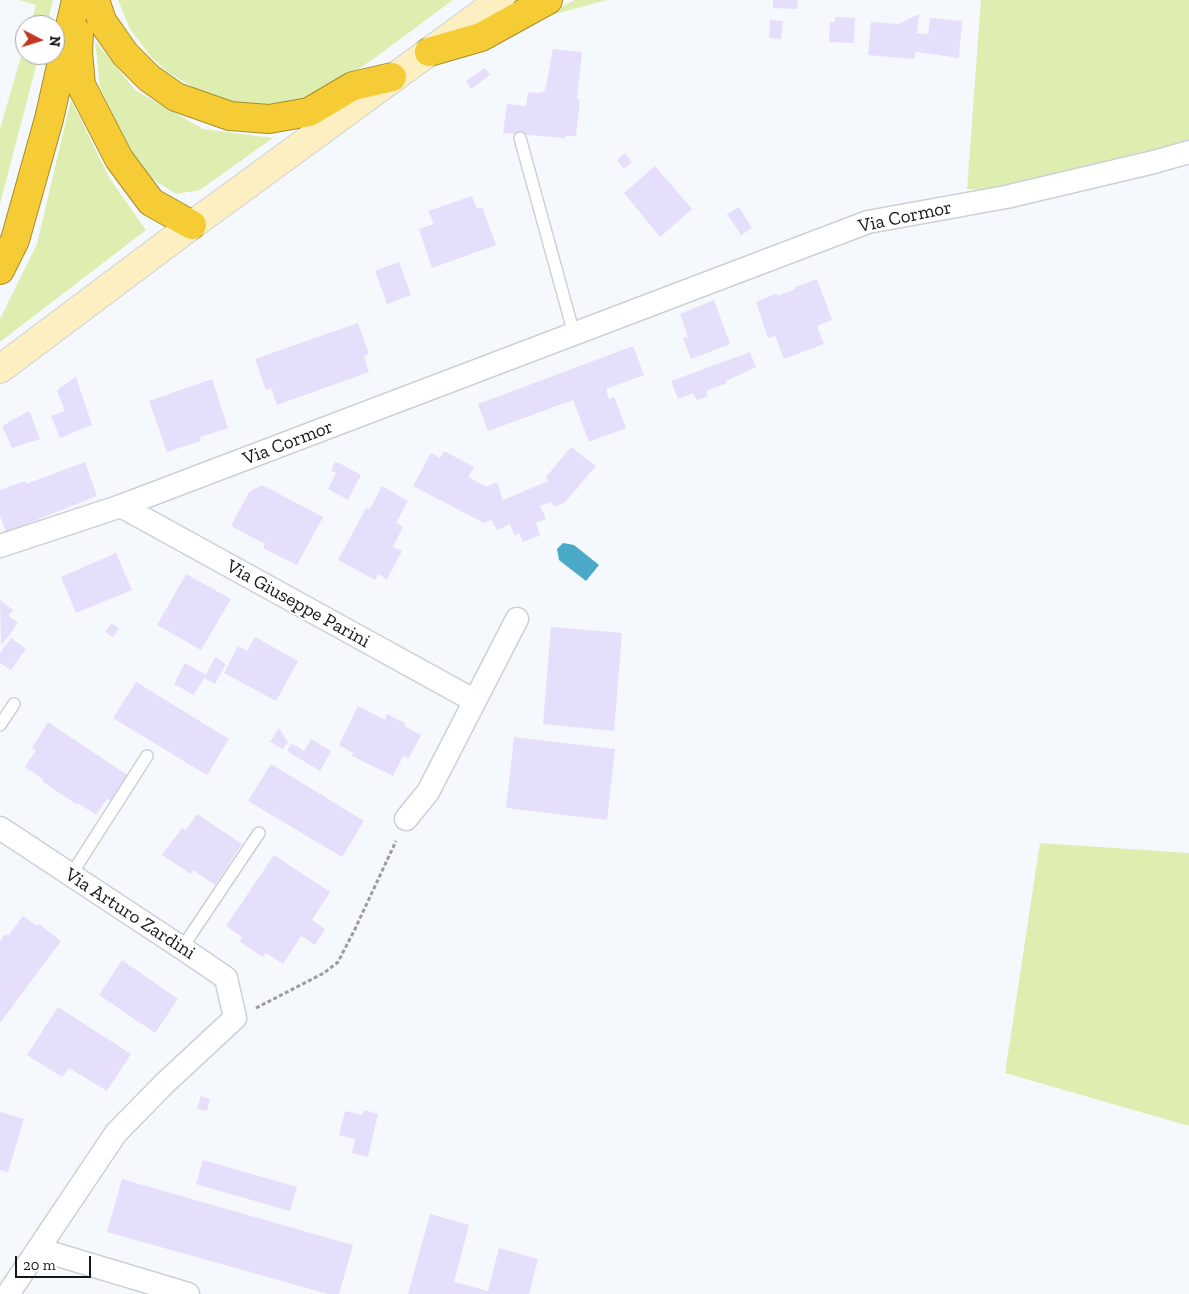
<!DOCTYPE html>
<style>
body{margin:0}
#map{position:relative;width:1189px;height:1294px;overflow:hidden;background:#f5f8fd;font-family:"Zilla Slab",serif}
canvas{display:block}
.north{position:absolute;left:15px;top:15px;width:50px;height:50px;box-sizing:border-box;background:#fff;border:1px solid #a1a2a3;border-radius:50%;rotate:95deg;font-size:14px;font-weight:700;line-height:20px;text-align:center;color:#151618}
.north::after{content:'';display:block;margin:auto;width:18px;height:22px;background:#c23722;clip-path:polygon(50% 0,100% 100%,50% 72%,0 100%)}
.scale{position:absolute;left:15px;top:1256px;width:76px;height:22px;box-sizing:border-box;border:2px solid #151618;border-top:0;padding-left:6px;font-size:15px;line-height:18px;white-space:nowrap;color:#151618;-webkit-text-stroke:4px #fff;paint-order:stroke}
</style>
<div id="map">
<canvas width="1189" height="1294"></canvas>
<div class="north">N</div>
<div class="scale">20 m</div>
</div>
<script>
const c = document.querySelector('canvas').getContext('2d');
c.lineJoin = 'round';
function fillPath(path, color) { c.fillStyle = color; c.fill(path, 'evenodd'); }
const shape = rows => new Path2D(rows.map(r => 'M' + r).join(''));
function trace(path, color, width, dash) { c.strokeStyle = color; c.lineWidth = width; c.lineCap = dash ? 'butt' : 'round'; c.setLineDash(dash || []); c.stroke(path); }
function label(font, color, halo, rows, align = 'center') {
  c.font = font + ' "Zilla Slab",serif'; c.lineWidth = 4; c.setLineDash([]); c.textBaseline = 'middle'; c.strokeStyle = halo; c.fillStyle = color; for (const [text, x, y, turn = 0] of rows) {
    c.save(); c.translate(x, y); c.rotate((+turn || 0) * Math.PI / 180); c.textAlign = isNaN(turn) ? turn : align; if (halo) c.strokeText(text, 0, 0); c.fillText(text, 0, 0); c.restore();
  }
}
fillPath(shape([
 [19,0,53,0,47,25,30,25,36,5],
 [118,0,453,0,376,57,329,89,300,100,266,104,232,103,200,91,169,73,151,57,130,29],
 [575,0,607,0,540,18],
 [981,0,1189,0,1189,141,1052,178,1002,190,967,189],
 [95,41,135,90,203,129,273,138,200,190,176,194,151,178,128,148,100,87],
 [25,43,25,55,39,55,0,204,0,129],
 [71,100,110,179,146,230,0,342,0,319,37,244],
 [1040,843,1189,853,1189,1126,1005,1073]
]), '#deeeb1');
fillPath(shape([
 [563,543,574,545,599,565,586,581,559,560,557,549]
]), '#4aa9c6');
fillPath(shape([
 [773,0,798,0,797,9,773,8],
 [919,14,917,33,928,34,930,18,962,21,959,58,916,52,914,59,868,55,871,22,899,24],
 [835,17,855,18,854,43,829,42,830,22,835,22],
 [770,20,783,21,781,39,769,38],
 [553,49,582,52,577,99,580,99,576,136,565,136,565,138,503,133,507,104,526,106,528,92,539,93,545,91],
 [485,68,490,75,471,89,466,81],
 [625,153,632,162,624,169,617,160],
 [655,166,692,209,660,237,624,193],
 [472,196,477,209,482,207,496,245,432,268,419,229,434,224,428,211],
 [739,207,752,228,741,235,727,214],
 [399,262,411,295,387,304,375,271],
 [817,279,832,320,817,326,824,344,784,359,775,336,768,338,756,302,777,293,777,296,795,289,795,287],
 [714,300,730,344,691,359,683,338,688,337,680,314],
 [358,323,369,354,364,356,369,372,277,405,271,388,266,390,255,359],
 [633,346,644,375,606,389,609,399,614,397,626,428,589,442,573,400,488,431,478,404],
 [750,352,756,367,726,381,727,383,706,391,708,396,697,400,693,393,678,399,671,381],
 [76,377,92,425,60,438,51,416,65,411,57,390],
 [212,379,228,428,200,437,201,441,167,452,149,401],
 [29,411,40,439,12,448,2,426],
 [571,447,596,466,564,503,554,507,552,502,540,506,546,519,536,523,540,535,523,542,519,533,515,536,510,524,497,530,491,520,484,523,413,486,431,453,440,458,444,451,474,467,468,477,486,487,497,482,503,500,548,481,546,477],
 [85,462,97,496,6,532,0,516,0,490,25,481,26,484],
 [335,462,341,464,361,475,348,500,328,489,336,473,331,471],
 [262,485,323,517,297,565,263,548,265,544,231,526,249,492],
 [382,486,408,501,396,523,403,527,393,547,402,551,387,579,378,574,375,580,338,560,366,508,370,509],
 [116,553,132,590,76,613,61,577],
 [186,574,231,599,201,650,157,625],
 [0,600,13,610,8,615,18,623,1,646],
 [111,623,119,628,113,637,105,632],
 [551,627,622,633,614,731,543,724],
 [255,637,298,661,276,701,224,673,238,646,247,651],
 [11,638,26,649,11,670,0,663,0,653],
 [215,657,226,664,215,684,204,678,194,695,174,684,185,663,206,675],
 [136,682,229,739,207,775,113,718],
 [358,706,385,720,387,714,405,723,404,726,421,735,409,758,403,756,393,776,352,756,353,753,339,745],
 [48,722,129,776,112,801,107,799,96,815,78,803,76,804,43,782,43,779,25,767,36,750,32,748],
 [279,728,288,742,283,749,270,742],
 [514,737,615,749,607,820,506,808],
 [311,739,331,751,320,771,287,751,291,743,304,751],
 [271,764,364,821,342,857,248,801],
 [197,814,242,844,215,885,193,870,191,874,162,855,182,828,186,830],
 [274,855,330,892,312,920,325,929,315,945,301,936,283,964,266,953,263,957,240,942,242,937,226,926],
 [23,916,37,926,39,924,61,941,0,1023,0,941,5,934,8,936],
 [122,960,178,999,155,1033,99,995],
 [58,1007,131,1054,107,1091,69,1068,62,1077,27,1055],
 [201,1096,210,1099,207,1111,197,1109],
 [364,1110,378,1114,368,1157,352,1153,355,1139,339,1135,345,1111,362,1115],
 [0,1112,24,1119,8,1172,0,1170],
 [203,1160,297,1187,290,1211,196,1184],
 [122,1179,353,1245,339,1294,328,1294,107,1232],
 [430,1214,469,1225,454,1282,488,1291,499,1248,538,1259,529,1294,408,1294]
]), '#e6dffc');
const lane = shape([
 [520,138,574,334],
 [0,725,14,704],
 [71,875,147,756],
 [182,948,259,833]
]);
const street = shape([
 [121,506,475,701],
 [0,546,121,506,868,222,1006,197,1154,162,1189,152],
 [406,819,428,792,517,619],
 [0,828,182,948,226,978,235,1018,165,1083,116,1133,8,1294],
 [38,1249,188,1294]
]);
const secondary = shape([
 [0,369,192,225,500,0]
]);
const highway = shape([
 [95,0,102,21,125,54,149,78,176,97,230,116,269,119,309,112,353,86,392,77],
 [79,34,78,52,81,85,119,159,151,202,192,225],
 [429,52,481,37,548,0],
 [0,270,15,240,49,119,76,0]
]);
trace(lane, '#cdd0d4', 14);
trace(street, '#cdd0d4', 25);
trace(secondary, '#cdd0d4', 30);
trace(highway, '#a78c2c', 30);
trace(shape([
 [256,1008,324,973,338,962,355,929,396,841]
]), '#9a9ca0', 3, [4, 2.5]);
trace(lane, '#fff', 11);
trace(street, '#fff', 22);
trace(secondary, '#fcf0c3', 28);
trace(highway, '#f6cc36', 28);
label('19px', '#151618', '#fff', [
 ["Via Cormor",905,217,-12],
 ["Via Cormor",288,443,-21],
 ["Via Giuseppe Parini",298,604,29],
 ["Via Arturo Zardini",130,914,33]
]);
</script>
